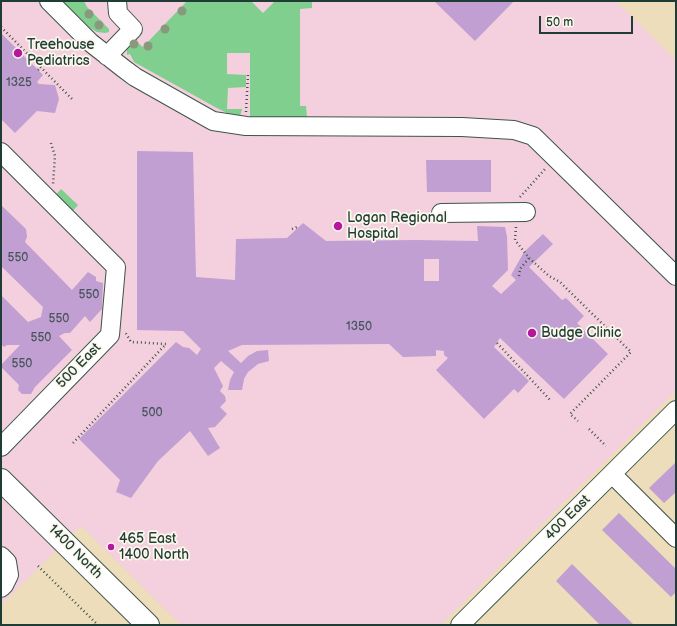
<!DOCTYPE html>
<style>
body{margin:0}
#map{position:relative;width:677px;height:626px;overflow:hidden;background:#edddbb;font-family:"Balsamiq Sans",sans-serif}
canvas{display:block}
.frame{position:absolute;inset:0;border:2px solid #1f3d34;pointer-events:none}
.scale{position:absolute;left:539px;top:16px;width:94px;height:18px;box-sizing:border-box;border:2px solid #1f3d34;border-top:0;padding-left:5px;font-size:12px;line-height:14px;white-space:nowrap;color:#1f3d34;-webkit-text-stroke:3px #fbf7ec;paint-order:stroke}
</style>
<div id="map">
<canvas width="677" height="626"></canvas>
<div class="frame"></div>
<div class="scale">50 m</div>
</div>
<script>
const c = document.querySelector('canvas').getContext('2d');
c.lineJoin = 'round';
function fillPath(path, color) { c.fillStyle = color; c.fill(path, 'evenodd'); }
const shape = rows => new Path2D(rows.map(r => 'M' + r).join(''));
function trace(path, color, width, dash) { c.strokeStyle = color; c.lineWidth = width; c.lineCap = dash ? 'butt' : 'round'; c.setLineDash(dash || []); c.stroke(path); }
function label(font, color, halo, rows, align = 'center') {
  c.font = font + ' "Balsamiq Sans",sans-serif'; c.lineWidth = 3.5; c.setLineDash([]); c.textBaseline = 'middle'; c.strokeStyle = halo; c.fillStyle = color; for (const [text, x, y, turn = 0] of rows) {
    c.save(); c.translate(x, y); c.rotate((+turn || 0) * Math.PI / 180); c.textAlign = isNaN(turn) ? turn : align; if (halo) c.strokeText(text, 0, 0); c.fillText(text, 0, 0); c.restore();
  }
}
fillPath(shape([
 [1,1,616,1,676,60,676,391,441,625,181,625,81,526,1,605]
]), '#f4cfde');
fillPath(shape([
 [62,1,84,1,87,7,109,29,109,32,105,33,97,32,90,28],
 [187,1,251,1,263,13,275,1,312,1,312,8,300,9,300,106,306,106,307,117,250,117,250,53,227,53,227,74,246,75,246,87,228,88,227,109,242,109,240,116,227,113,215,107,134,62,130,54,127,55,127,47,133,39,143,47],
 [61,189,78,205,71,213,54,197]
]), '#80cf8f');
fillPath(shape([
 [434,1,514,1,475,41],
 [1,33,43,75,37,82,39,84,55,85,59,99,55,113,37,111,15,133,1,119],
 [137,151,193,152,196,277,235,280,236,239,287,238,303,223,326,241,417,240,478,241,477,226,505,227,507,237,508,270,492,286,501,294,516,280,511,275,524,252,543,234,553,244,529,267,562,300,566,298,584,316,577,323,608,354,564,399,500,338,494,347,529,381,518,393,514,389,484,419,436,370,448,358,444,355,444,351,436,350,436,356,403,357,389,344,242,345,228,351,241,363,248,356,257,351,268,350,269,361,258,364,248,372,244,379,242,390,228,390,230,380,234,372,221,361,214,368,223,386,220,391,225,396,226,401,220,407,227,414,215,427,208,428,220,448,208,456,190,431,158,461,131,498,116,492,120,480,79,439,176,342,183,347,189,348,197,355,201,349,183,331,137,330],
 [424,259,439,259,439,281,424,281],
 [426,160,491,160,491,192,427,192],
 [1,205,26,229,27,237,25,242,72,290,88,272,96,277,96,281,103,283,102,309,90,322,85,316,70,333,65,333,59,336,72,350,35,387,31,394,22,394,18,390,19,385,1,367,1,365,20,345,7,345,4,347,1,344,1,295,28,322,41,317,43,307,1,266],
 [675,463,676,465,676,492,664,503,649,488],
 [619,513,676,569,676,592,671,597,602,530],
 [572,564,634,625,600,625,556,581]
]), '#c19fd2');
const minor = shape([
 [49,1,91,43,123,68,135,77,213,121,246,126,462,127,514,130,533,136,676,276],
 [107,56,133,29,118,13,117,1],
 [1,152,116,267,110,335,1,447],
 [441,213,526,212],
 [612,474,676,538],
 [1,556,7,562,9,575,4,585,1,588],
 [460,625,676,410]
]);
const major = shape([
 [1,480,148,625]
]);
trace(minor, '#3e5548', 20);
trace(major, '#3e5548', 24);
trace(shape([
 [1,27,74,101],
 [20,51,22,48],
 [38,70,41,67],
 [246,112,248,75],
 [51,143,55,156,53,184],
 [520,197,546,168],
 [516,227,515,240,529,258,549,276,560,282,631,352,570,414,578,421],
 [292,229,297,227],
 [519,276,520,269,529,258],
 [497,343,551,401],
 [589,429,606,446],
 [73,443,166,344,131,342,125,332],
 [38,566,98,625]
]), '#3e5548', 2.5, [1, 3]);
trace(minor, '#fff', 18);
trace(major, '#fff', 22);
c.fillStyle = '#89997d';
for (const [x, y] of [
 [182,11],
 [89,14],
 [99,25],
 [165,29],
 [134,44],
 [148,46]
]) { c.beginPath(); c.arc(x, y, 4.5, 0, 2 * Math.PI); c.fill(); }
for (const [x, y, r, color] of [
 [18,53,5,"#b5179e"],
 [338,226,5,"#b5179e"],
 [532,333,5,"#b5179e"],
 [111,547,4,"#b5179e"]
]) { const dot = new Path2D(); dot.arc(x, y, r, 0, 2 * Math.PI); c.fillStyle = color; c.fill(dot); trace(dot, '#fbf7ec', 1.5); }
label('12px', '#48565c', null, [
 ["1325",19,83],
 ["550",18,258],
 ["550",89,295],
 ["550",59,319],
 ["1350",359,327],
 ["550",41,338],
 ["550",22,364],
 ["500",152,413]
]);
label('14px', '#1f3d34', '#fbf7ec', [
 ["Treehouse",27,45],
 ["Pediatrics",27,61],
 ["Logan Regional",347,218],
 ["Hospital",347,234],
 ["Budge Clinic",541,333],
 ["465 East",119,539],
 ["1400 North",119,555]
], 'left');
label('14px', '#1f3d34', '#fbf7ec', [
 ["500 East",79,366,-46],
 ["400 East",568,518,-45],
 ["1400 North",75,552,45]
]);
</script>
